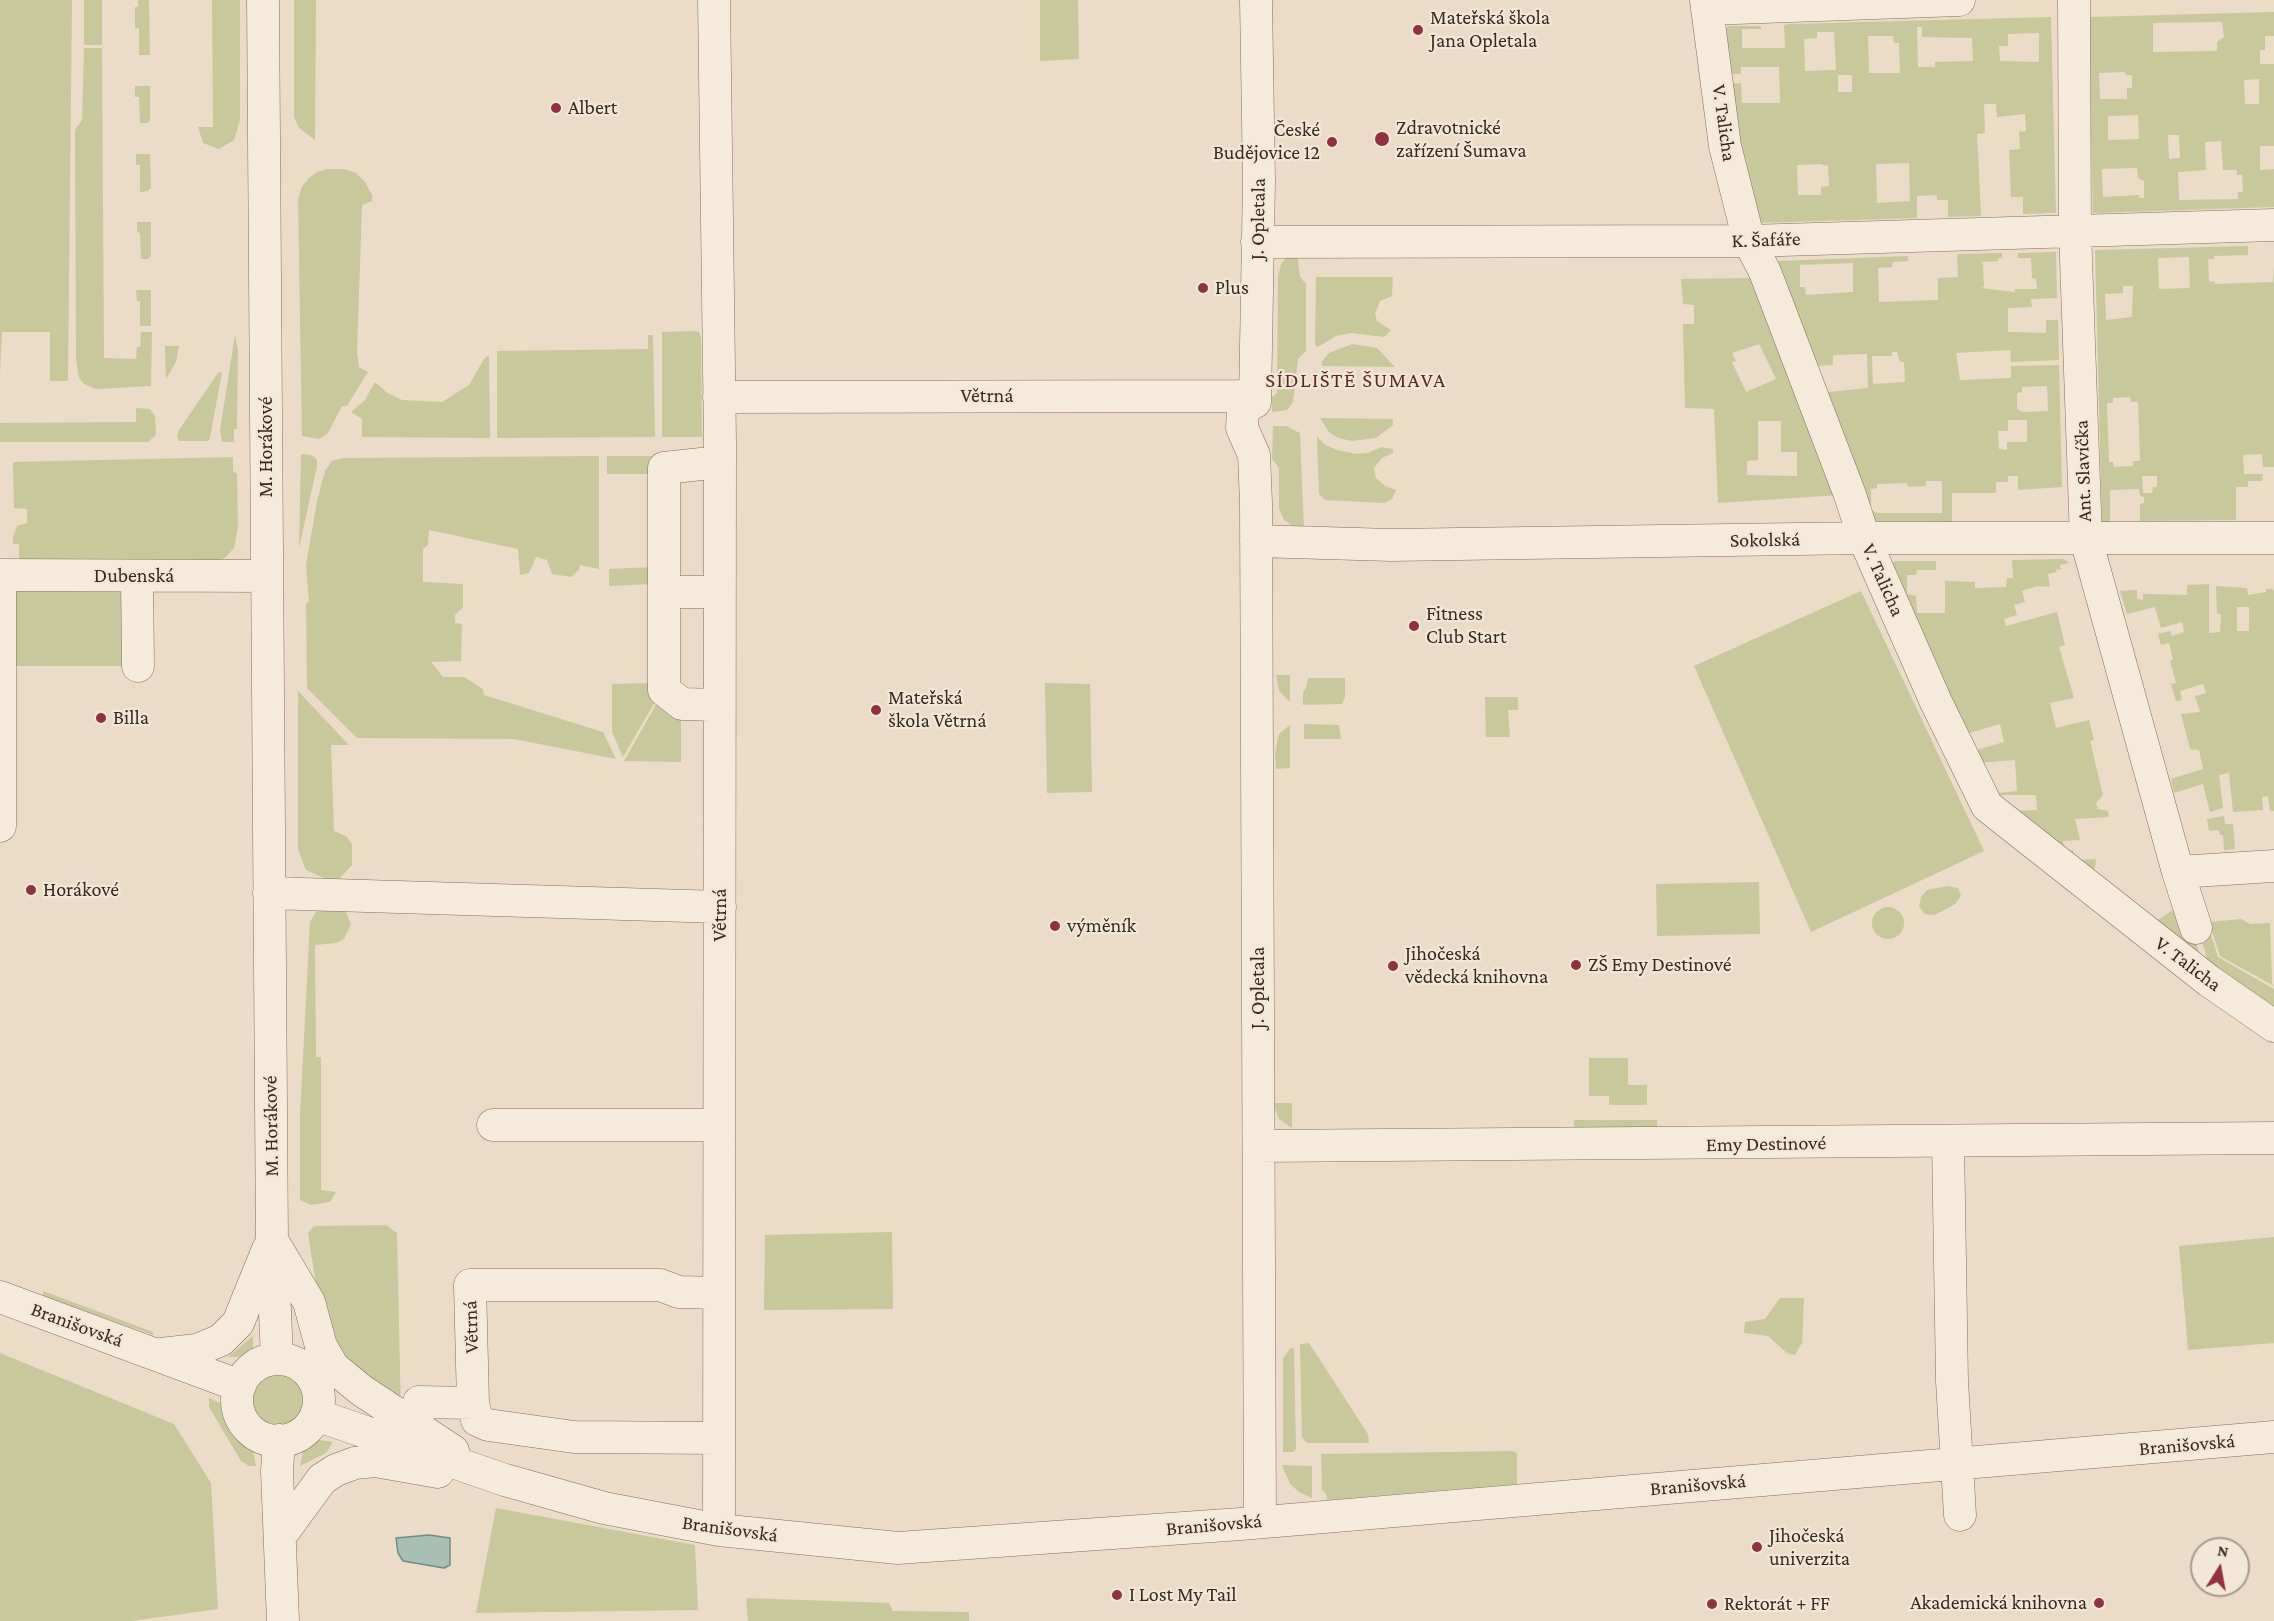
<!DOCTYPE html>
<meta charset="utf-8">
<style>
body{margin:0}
#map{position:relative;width:2274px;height:1621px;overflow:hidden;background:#ebdbc7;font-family:"Crimson Pro",serif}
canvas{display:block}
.north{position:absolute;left:2190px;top:1537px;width:60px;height:60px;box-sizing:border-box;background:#f3e7d6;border:2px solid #a89b8d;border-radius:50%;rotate:11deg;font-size:16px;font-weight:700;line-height:24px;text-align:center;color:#372820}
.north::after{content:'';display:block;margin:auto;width:21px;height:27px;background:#903241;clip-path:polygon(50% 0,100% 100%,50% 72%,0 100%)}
</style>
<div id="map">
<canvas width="2274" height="1621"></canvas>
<div class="north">N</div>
</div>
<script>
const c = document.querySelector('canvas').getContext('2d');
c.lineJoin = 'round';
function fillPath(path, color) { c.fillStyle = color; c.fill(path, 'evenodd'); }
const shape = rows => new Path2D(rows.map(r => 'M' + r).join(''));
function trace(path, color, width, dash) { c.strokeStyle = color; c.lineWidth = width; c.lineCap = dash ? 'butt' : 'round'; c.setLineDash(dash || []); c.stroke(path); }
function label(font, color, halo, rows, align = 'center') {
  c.font = font + ' "Crimson Pro",serif'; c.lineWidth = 4.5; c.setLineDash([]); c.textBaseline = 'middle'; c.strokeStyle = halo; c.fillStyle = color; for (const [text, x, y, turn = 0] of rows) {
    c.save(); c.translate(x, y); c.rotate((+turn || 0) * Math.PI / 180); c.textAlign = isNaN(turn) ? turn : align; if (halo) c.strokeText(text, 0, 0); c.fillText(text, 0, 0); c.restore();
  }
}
fillPath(shape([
 [0,0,72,0,68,381,50,381,50,332,2,332,0,374],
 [84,0,102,0,102,45,84,45],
 [138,0,149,0,150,55,139,55,139,28,135,29,135,7,138,7],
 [212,0,240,0,240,120,234,140,219,149,203,143,198,127,213,127],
 [294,0,316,0,315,140,299,128,294,117],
 [1040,0,1078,0,1079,59,1040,61],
 [2274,12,2274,36,2265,36,2265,50,2260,50,2260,64,2274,64,2274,146,2260,146,2260,170,2274,169,2274,207,2093,213,2088,17],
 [2222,22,2224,37,2217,42,2217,51,2153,52,2153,23],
 [2125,72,2126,75,2132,75,2132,88,2127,88,2127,99,2100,99,2099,73],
 [2259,79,2259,104,2245,104,2244,80],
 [2138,115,2139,139,2108,140,2108,116],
 [2168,135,2179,135,2180,158,2169,159],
 [2221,141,2223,170,2237,170,2237,175,2242,175,2243,192,2238,192,2238,199,2179,200,2178,172,2206,170,2205,142],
 [2137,168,2138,178,2144,181,2144,198,2139,198,2139,195,2103,197,2102,169],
 [2051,17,2056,213,2023,214,2023,197,2011,197,2009,150,2020,149,2019,132,2026,131,2025,114,1997,117,1996,104,1984,104,1985,133,1977,134,1981,216,1948,217,1948,200,1937,200,1937,195,1917,196,1917,218,1757,223,1737,144,1731,84,1741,83,1742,103,1780,103,1779,67,1741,67,1741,74,1731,74,1724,29,1729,26,1761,26,1761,29,1742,29,1742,48,1785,48,1784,25,1788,24],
 [1917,27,1922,27,1922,37,1972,38,1973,61,1935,62,1935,67,1918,67],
 [1817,32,1834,32,1836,70,1805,71,1804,39,1817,38],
 [2039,33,2039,62,2000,61,1999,46,2008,46,2008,34],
 [1868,36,1893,36,1894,43,1899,43,1900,73,1869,73],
 [1838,75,1852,75,1852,92,1838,92],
 [1909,163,1910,201,1877,203,1876,164],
 [1820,164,1828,166,1829,186,1821,187,1821,195,1798,195,1797,165],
 [84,48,102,48,104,358,136,359,137,347,140,347,141,332,152,332,151,386,96,389,84,384,79,378,76,359,75,130,82,120],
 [135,86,150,86,150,120,148,123,140,123,139,97,135,97],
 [136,154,150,154,151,188,148,191,140,192,140,165,136,165],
 [327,169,344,169,356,173,365,182,372,195,372,201,362,205,357,352,359,367,368,372,347,406,342,406,328,433,319,439,302,436,298,199,302,187,309,178,317,172],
 [137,222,151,222,151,256,148,259,141,259,140,233,137,232],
 [2248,246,2248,255,2214,256,2214,259,2208,259,2209,281,2215,282,2215,284,2273,282,2274,265,2274,467,2263,467,2262,454,2243,455,2244,474,2263,474,2262,481,2248,481,2248,487,2236,487,2236,520,2140,521,2140,504,2144,503,2144,497,2140,496,2139,489,2110,490,2110,522,2102,522,2095,250],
 [2189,257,2190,288,2159,289,2158,258],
 [2123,286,2133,286,2132,317,2106,320,2105,294,2123,293],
 [2130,397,2131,402,2138,402,2140,461,2133,461,2133,466,2114,467,2113,462,2109,462,2107,403,2113,403,2113,398],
 [2142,476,2157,476,2157,487,2153,487,2152,493,2143,493],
 [2056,252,2057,298,2031,299,2032,307,2008,308,2008,332,2046,333,2046,320,2058,320,2059,360,2011,362,2010,350,1956,353,1960,380,2011,378,2011,366,2059,365,2062,487,2018,490,2018,476,2008,476,2008,482,1996,482,1996,493,1952,493,1952,522,1868,521,1818,393,1868,388,1867,354,1833,355,1833,365,1816,366,1774,263,1778,261,1908,256,1908,261,1893,262,1892,267,1878,268,1879,302,1938,300,1938,278,1958,277,1957,254,2002,253,2002,258,1998,258,1998,261,1980,262,1983,263,1984,287,1981,288,2015,292,2015,289,2037,289,2036,279,2032,278,2031,258,2018,258,2018,253],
 [1853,263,1853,292,1806,295,1805,287,1800,287,1800,265],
 [1892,352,1897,352,1900,362,1904,362,1905,382,1873,384,1872,356,1892,356],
 [2047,386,2048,411,2023,412,2017,409,2017,393,2022,392,2022,387],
 [2008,420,2027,420,2027,442,2007,442,2007,450,1999,449,1998,431,2008,431],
 [1926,481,1942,481,1942,513,1877,513,1871,510,1871,489,1877,488,1877,484,1907,483,1908,487,1926,486],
 [1297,254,1300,277,1306,284,1306,351,1298,359,1293,402,1287,410,1272,412,1272,397,1277,393,1278,277,1281,264,1288,256],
 [1316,277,1393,277,1392,296,1380,301,1375,314,1377,321,1391,330,1384,337,1351,333,1336,336,1318,347,1315,345],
 [1754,278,1840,495,1718,503,1714,409,1685,408,1683,324,1694,324,1694,305,1683,304,1681,279],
 [1759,344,1776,379,1746,392,1732,362,1736,361,1732,353],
 [1758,421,1781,421,1781,452,1797,452,1797,476,1747,475,1747,461,1758,460],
 [136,290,151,290,151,326,140,326,140,301,137,301],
 [695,331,699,332,701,338,702,437,662,437,662,332],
 [235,335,238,351,237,429,234,429,234,442,222,442,220,430],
 [648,335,653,335,655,437,497,438,497,351,648,349],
 [1352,344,1377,348,1395,367,1322,366,1322,361,1329,353],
 [165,346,179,346,176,362,166,379],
 [489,355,490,438,362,437,362,419,351,412,365,400,375,382,386,392,402,400,442,402,469,385,484,359],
 [222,372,210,438,208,441,179,441,177,436,179,430,218,373],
 [136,408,150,409,155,416,156,435,148,442,0,442,0,423,136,422],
 [1320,418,1393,419,1393,425,1376,438,1352,441,1338,438,1329,432],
 [1273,426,1286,426,1300,433,1304,530,1296,528,1284,520,1279,509,1279,468,1272,459],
 [1317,436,1324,444,1337,450,1356,454,1368,453,1381,447,1393,449,1393,453,1382,458,1374,468,1376,478,1385,486,1396,490,1392,499,1385,503,1325,500,1319,494],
 [301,454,312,455,317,460,317,466,299,548],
 [599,456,599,569,580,565,579,570,571,577,552,574,547,560,536,557,529,573,520,575,518,549,429,530,428,545,423,549,423,582,463,584,463,607,455,615,455,623,462,624,461,661,431,662,443,677,464,677,483,689,484,695,603,732,616,759,514,739,357,738,307,688,306,603,309,602,306,565,317,501,325,471,332,461,343,458],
 [607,456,654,456,654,467,648,474,607,474],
 [233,457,233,472,237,473,238,527,234,548,226,557,214,562,19,566,19,544,13,544,13,538,17,526,27,523,27,509,14,508,13,462],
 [2064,559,2069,563,2060,565,2061,570,2056,569,2057,572,2048,574,2050,587,2037,586,2022,591,2025,602,2014,605,2017,615,2004,619,2006,626,2057,612,2065,645,2059,647,2074,698,2050,703,2056,728,2089,720,2094,740,2090,741,2103,795,2096,803,2098,809,2108,811,2109,817,2075,819,2080,840,2063,841,2064,850,2073,850,2074,860,2096,859,2095,867,2091,873,2012,811,2037,810,2036,795,1998,795,1998,793,2017,791,2015,760,1978,763,1973,751,2004,742,2000,724,1966,734,1888,568,1895,561,1936,561,1936,570,1917,570,1916,575,1907,575,1907,594,1916,596,1917,613,1945,613,1945,581,1975,582,1975,588,2006,587,2007,578,2013,578,2012,560],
 [654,567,653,584,609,586,609,569],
 [0,575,137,576,138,666,2,666],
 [2209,584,2209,633,2220,632,2221,615,2217,614,2216,586,2247,588,2248,595,2266,592,2266,589,2273,589,2274,592,2274,811,2270,811,2268,796,2262,797,2263,810,2233,812,2229,773,2219,775,2223,808,2210,812,2203,784,2174,793,2171,779,2203,769,2199,750,2190,749,2181,714,2200,712,2195,696,2206,693,2203,684,2180,691,2182,700,2176,701,2171,684,2176,683,2170,661,2173,659,2169,643,2161,645,2158,634,2170,631,2172,636,2184,632,2182,622,2161,628,2155,607,2127,614,2120,591,2137,590,2137,599,2143,600,2143,594,2187,595,2187,585],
 [2237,607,2249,607,2249,631,2237,631],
 [1861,591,1984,851,1811,932,1694,666],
 [1276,675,1290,675,1290,702,1279,691],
 [1308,678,1345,678,1345,697,1342,704,1303,705,1303,692,1306,688],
 [652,683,656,700,623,757,612,732,612,684],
 [1045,683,1090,684,1092,792,1047,793],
 [298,691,349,745,331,745,334,831,346,836,352,844,352,865,340,878,328,880,306,870,298,849],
 [1485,697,1518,697,1518,710,1508,710,1510,737,1486,737],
 [658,701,681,710,681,762,624,761],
 [1304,724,1339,725,1341,739,1304,739],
 [1290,725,1290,768,1276,769,1275,753,1279,734],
 [2224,816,2225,824,2233,824,2235,849,2224,850,2223,835,2220,835,2219,830,2209,831,2207,819],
 [1759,882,1760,934,1657,936,1656,884],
 [1947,886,1958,888,1961,896,1955,904,1935,915,1924,914,1919,906,1921,897,1927,890],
 [2178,907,2194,931,2202,967,2148,926],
 '1872 923a16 16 0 1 1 32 0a16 16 0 1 1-32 0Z',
 [317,910,345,910,351,924,344,939,336,943,315,945,316,1057,321,1057,321,1190,336,1192,330,1202,311,1205,300,1200,300,1115,310,922],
 [2241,919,2250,924,2270,923,2272,983,2274,986,2220,956,2209,922],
 [2209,929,2218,957,2274,989,2274,1017,2211,974,2199,930],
 [1589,1058,1628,1058,1628,1085,1647,1085,1647,1105,1609,1105,1609,1096,1589,1096],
 [1273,1103,1292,1103,1292,1128,1279,1119],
 [1574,1120,1657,1120,1657,1134,1574,1135],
 [386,1225,397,1233,401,1416,362,1400,321,1316,308,1233,314,1226],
 [892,1232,893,1309,764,1310,765,1235],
 [2274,1237,2274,1343,2188,1350,2179,1246],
 [43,1291,153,1332,153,1335,43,1296],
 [1780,1298,1804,1298,1802,1343,1795,1355,1787,1353,1768,1336,1744,1333,1745,1322,1765,1319],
 [253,1336,253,1350,250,1357,228,1357],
 [1309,1343,1368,1434,1369,1443,1307,1443,1302,1437,1300,1344],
 [1294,1348,1296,1449,1293,1452,1283,1452,1283,1358,1290,1349],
 [0,1353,174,1424,211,1483,218,1609,132,1621,0,1621],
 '253 1400a25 25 0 1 1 50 0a25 25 0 1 1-50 0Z',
 [209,1398,222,1404,228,1412,236,1429,252,1447,256,1466,249,1466,241,1461,209,1407],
 [319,1440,333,1442,326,1453,300,1466,305,1445],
 [1513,1451,1517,1453,1517,1484,1327,1500,1326,1493,1322,1490,1321,1454],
 [1282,1465,1312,1466,1312,1498,1299,1492,1290,1484],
 [496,1508,695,1545,698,1610,476,1613],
 [746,1598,889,1603,893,1611,969,1612,969,1621,748,1621]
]), '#c9c79c');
const water = shape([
 [429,1535,450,1538,450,1565,444,1568,403,1561,398,1553,396,1538,429,1535]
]);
fillPath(water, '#a8bfb5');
trace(water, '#6f8d81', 1.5);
const minor = shape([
 [263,0,272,1240,277,1359],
 [714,0,720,441,719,1530],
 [1706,0,1725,146,1749,241,1765,272,1850,495,1864,538,1936,702,1987,806,2209,981,2274,1026],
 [2074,0,2075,231,2086,539,2178,872,2196,928],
 [1707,9,1959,0],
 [1257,242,1749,241,2274,225],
 [719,397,1254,396],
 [1255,402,1243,409,1242,428,1254,455,1256,503,1260,1521],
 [1255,402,1259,181,1256,0],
 [1256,541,1391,545,1864,538,2274,538],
 [0,575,267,576],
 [137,576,138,666],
 [664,592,719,592],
 [719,705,682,704,664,690,664,468,720,462],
 [0,826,0,575],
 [2178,872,2274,866],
 [269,893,720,907],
 [493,1125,718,1125],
 [1948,1141,1952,1381,1960,1515],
 [1259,1146,2274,1138],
 [273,1242,309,1302,321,1346,333,1367,361,1390,453,1451],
 [0,1297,240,1386],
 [161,1354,197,1350,221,1340,238,1323,268,1249],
 '237 1400a41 41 0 1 1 82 0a41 41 0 1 1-82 0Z',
 [419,1402,473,1403],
 [316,1415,505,1480,604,1508,719,1530,898,1548,1241,1524,2274,1437],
 [719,1438,574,1437,488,1425,477,1420,473,1403,470,1285,660,1285,679,1292,719,1293],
 [279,1440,277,1471,283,1621],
 [281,1535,322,1479,336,1470,355,1463,375,1461,438,1472]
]);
trace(minor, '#866d5e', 33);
trace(minor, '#f6eada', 32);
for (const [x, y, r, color] of [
 [1418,30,6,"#903241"],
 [556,108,6,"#903241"],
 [1382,139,8,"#903241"],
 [1332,142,6,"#903241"],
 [1203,288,6,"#903241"],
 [1414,626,6,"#903241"],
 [876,710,6,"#903241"],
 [101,718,6,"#903241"],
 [31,890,6,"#903241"],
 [1055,926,6,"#903241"],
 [1576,965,6,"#903241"],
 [1393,966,6,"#903241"],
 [1757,1547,6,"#903241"],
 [1117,1595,6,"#903241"],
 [2099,1603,6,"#903241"],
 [1712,1604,6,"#903241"]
]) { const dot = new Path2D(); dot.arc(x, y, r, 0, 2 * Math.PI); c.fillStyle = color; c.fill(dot); trace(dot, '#f3e7d6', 2); }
label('20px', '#372820', '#f3e7d6', [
 ["Mateřská škola",1430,18],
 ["Jana Opletala",1430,41],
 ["Albert",568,108],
 ["Zdravotnické",1396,128],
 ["zařízení Šumava",1396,151],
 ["České",1320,130,"right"],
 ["Budějovice 12",1320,153,"right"],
 ["Plus",1215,288],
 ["Fitness",1426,614],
 ["Club Start",1426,637],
 ["Mateřská",888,698],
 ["škola Větrná",888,721],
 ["Billa",113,718],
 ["Horákové",43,890],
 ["výměník",1067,926],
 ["Jihočeská",1405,954],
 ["vědecká knihovna",1405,977],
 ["ZŠ Emy Destinové",1588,965],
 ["Jihočeská",1769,1536],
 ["univerzita",1769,1559],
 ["I Lost My Tail",1129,1595],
 ["Akademická knihovna",2087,1603,"right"],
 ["Rektorát + FF",1724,1604]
], 'left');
label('20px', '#372820', '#f3e7d6', [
 ["V. Talicha",1724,123,82],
 ["J. Opletala",1258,219,-89],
 ["K. Šafáře",1766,240,-2],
 ["Větrná",987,396],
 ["M. Horákové",266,447,-90],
 ["Ant. Slavíčka",2083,471,-92],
 ["Sokolská",1765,540,-1],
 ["Dubenská",134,576],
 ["V. Talicha",1883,580,66],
 ["Větrná",720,915,-90],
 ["V. Talicha",2188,964,37],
 ["J. Opletala",1258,988,-90],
 ["M. Horákové",271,1126,-91],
 ["Emy Destinové",1766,1144,-1],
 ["Branišovská",77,1325,20],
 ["Větrná",471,1327,-92],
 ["Branišovská",2187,1445,-5],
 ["Branišovská",1698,1485,-5],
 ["Branišovská",1214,1525,-5],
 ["Branišovská",730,1529,8]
]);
c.letterSpacing = '1.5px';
label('21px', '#612723', '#f3e7d6', [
 ["SÍDLIŠTĚ ŠUMAVA",1356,381]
]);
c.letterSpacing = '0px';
</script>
